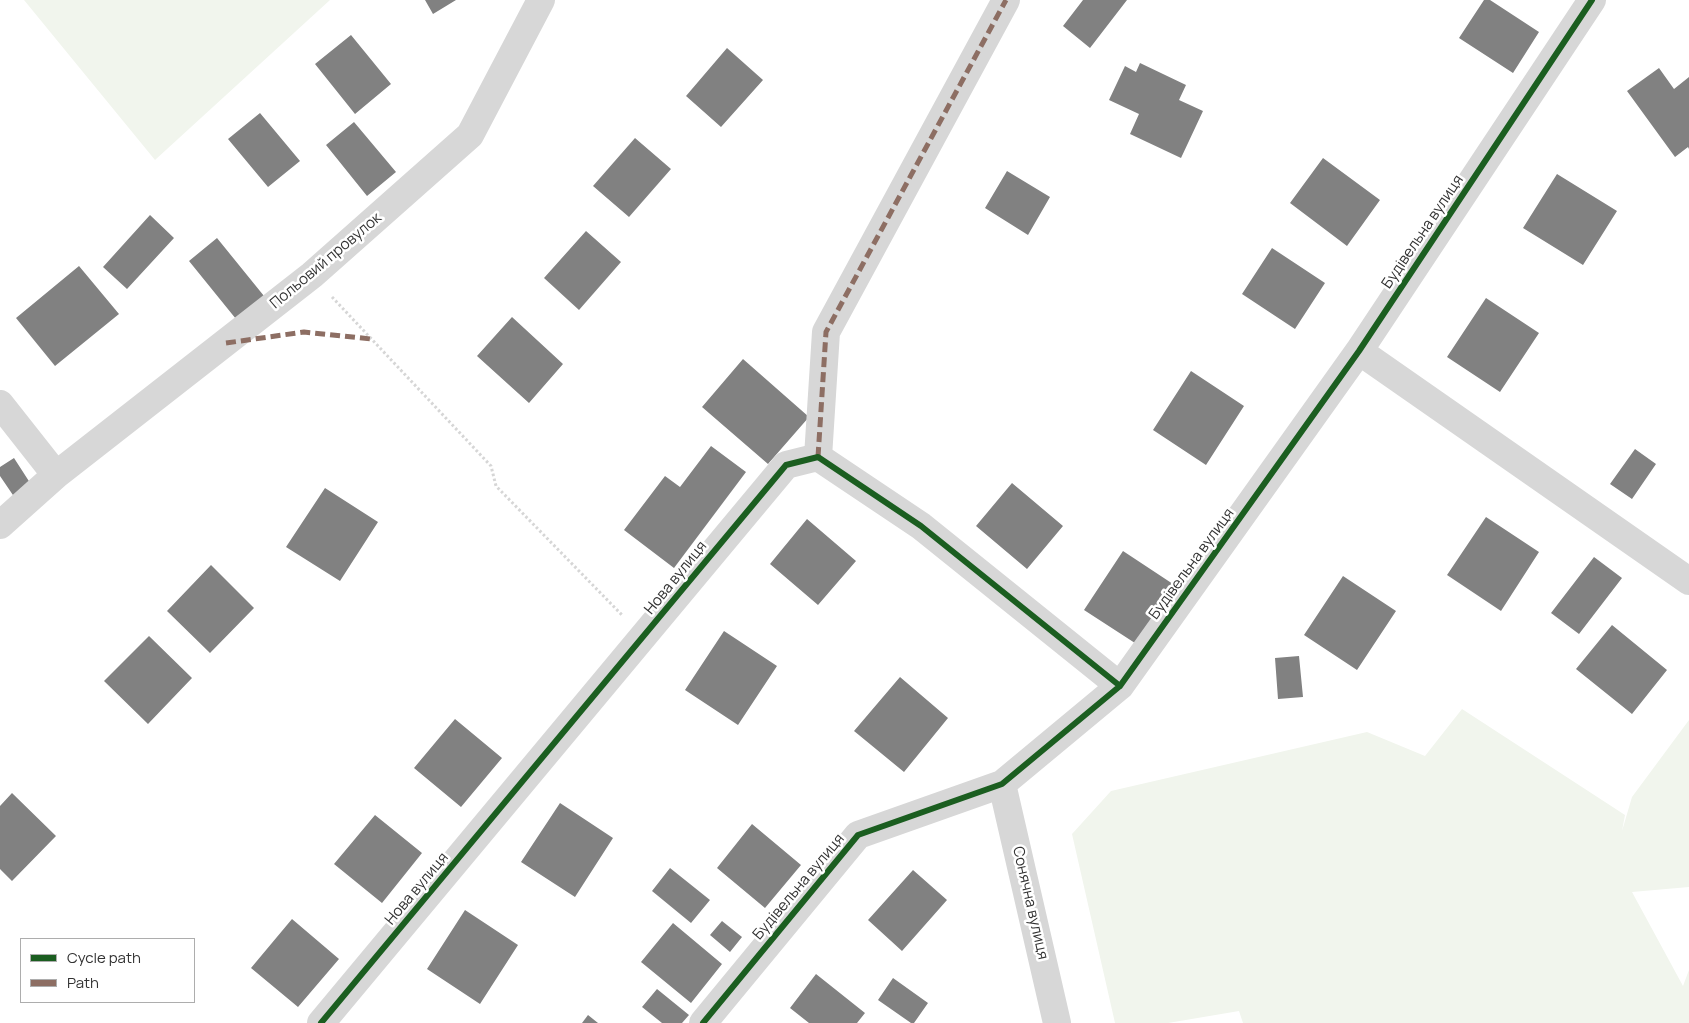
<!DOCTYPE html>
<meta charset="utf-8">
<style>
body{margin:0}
#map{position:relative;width:1689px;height:1023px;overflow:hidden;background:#fff;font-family:Manrope,sans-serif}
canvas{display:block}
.legend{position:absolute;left:20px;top:938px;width:175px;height:65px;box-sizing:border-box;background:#fff;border:1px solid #adadad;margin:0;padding:6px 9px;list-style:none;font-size:15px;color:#333}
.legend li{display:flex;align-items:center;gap:10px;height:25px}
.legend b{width:25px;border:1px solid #adadad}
</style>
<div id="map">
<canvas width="1689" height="1023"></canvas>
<ul class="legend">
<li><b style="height:6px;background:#1b5e20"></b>Cycle path</li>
<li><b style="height:6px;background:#8d6e63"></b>Path</li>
</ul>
</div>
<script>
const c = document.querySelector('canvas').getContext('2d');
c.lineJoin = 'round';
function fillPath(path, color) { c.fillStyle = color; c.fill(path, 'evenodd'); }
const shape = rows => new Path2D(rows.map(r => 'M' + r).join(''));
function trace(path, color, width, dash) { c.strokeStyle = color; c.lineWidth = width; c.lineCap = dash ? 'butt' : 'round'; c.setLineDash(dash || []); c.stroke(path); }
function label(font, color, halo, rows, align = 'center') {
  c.font = font + ' Manrope,sans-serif'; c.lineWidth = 5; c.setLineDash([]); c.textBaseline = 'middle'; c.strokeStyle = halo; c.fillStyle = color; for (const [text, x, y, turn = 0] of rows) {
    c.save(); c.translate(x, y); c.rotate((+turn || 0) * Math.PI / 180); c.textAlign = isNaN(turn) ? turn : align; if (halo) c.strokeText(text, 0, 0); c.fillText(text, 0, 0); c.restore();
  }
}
fillPath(shape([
 [24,0,330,0,155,160],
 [1462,709,1625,815,1622,831,1632,797,1689,720,1689,887,1632,892,1683,986,1689,970,1689,1023,1243,1023,1239,1011,1168,1023,1115,1023,1072,834,1111,791,1367,732,1425,756]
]), '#f1f5ed');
fillPath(shape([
 [425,0,456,0,433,14],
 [1083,0,1127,0,1090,48,1063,26],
 [1484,0,1490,0,1539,32,1513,73,1459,38],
 [351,35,391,84,355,114,315,64],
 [727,48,763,80,721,127,686,96],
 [1140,63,1186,85,1179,100,1203,111,1181,158,1130,134,1139,114,1109,100,1125,66,1136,72],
 [1659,68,1674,89,1689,77,1689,149,1688,147,1675,157,1627,91],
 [260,113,300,161,268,187,228,139],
 [354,122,396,172,367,196,326,145],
 [635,138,671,169,629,217,593,186],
 [1323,158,1380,200,1347,246,1290,203],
 [1007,171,1050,197,1028,235,985,208],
 [1557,174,1617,211,1583,265,1523,228],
 [150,215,174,238,127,289,103,267],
 [586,231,621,262,579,310,544,278],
 [217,238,264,296,236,319,189,261],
 [1272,248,1325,283,1295,329,1242,294],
 [79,266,119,314,55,366,16,318],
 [1486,298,1539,333,1500,392,1447,357],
 [512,317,563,364,529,403,477,356],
 [743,359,809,417,768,464,702,407],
 [1191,371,1244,406,1206,465,1153,430],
 [711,446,746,472,674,568,624,530,665,476,680,487],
 [1635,449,1656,464,1632,499,1610,484],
 [14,458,34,489,17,501,0,476,0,467],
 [1012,483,1063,526,1027,569,976,526],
 [325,488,378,522,340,581,286,547],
 [1486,517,1539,552,1501,611,1447,575],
 [807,519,856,561,818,605,770,564],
 [1123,551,1176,586,1138,645,1084,610],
 [1594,557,1622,578,1579,634,1551,613],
 [211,565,254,608,210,653,167,611],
 [1343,576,1396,611,1357,670,1304,635],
 [1612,625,1667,670,1632,714,1576,669],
 [724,631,777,666,738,725,685,690],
 [149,636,192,678,148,724,104,681],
 [1299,656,1303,697,1278,699,1275,658],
 [900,677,948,718,904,772,854,731],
 [455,719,502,758,461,807,414,768],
 [12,793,56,836,12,881,0,869,0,806],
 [560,803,613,838,575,897,521,862],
 [375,815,422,853,382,903,334,864],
 [752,824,801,865,765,908,717,868],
 [670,868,710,900,691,923,652,891],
 [913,870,947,900,902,951,868,920],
 [465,910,518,945,480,1004,427,969],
 [292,919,339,959,298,1007,251,968],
 [722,921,742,937,730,952,710,935],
 [673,923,722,964,691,1003,641,962],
 [816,974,865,1013,857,1023,809,1023,790,1008],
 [893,978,928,1003,914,1023,911,1023,878,1000],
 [657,989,689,1015,682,1023,662,1023,642,1007],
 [588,1015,598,1023,582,1023]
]), '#818181');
trace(shape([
 [332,297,491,466,496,486,622,615]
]), '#d6d6d6', 3, [2.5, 2.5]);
trace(shape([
 [1359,351,1689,581],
 [0,404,56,475],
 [818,457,826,332,1006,0],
 [0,525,56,475,312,275,470,135,541,0],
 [1002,784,1057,1023],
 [321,1023,786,465,818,457,921,526,1120,686],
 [703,1023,858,835,1002,784,1120,686,1359,351,1592,0]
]), '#d7d7d7', 28);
trace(shape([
 [226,343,304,332,371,339],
 [818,457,826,332,1006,0]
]), '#8d6e63', 5, [10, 5]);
trace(shape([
 [321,1023,786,465,818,457,921,526,1120,686],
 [703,1023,858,835,1002,784,1120,686,1359,351,1592,0]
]), '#1b5e20', 6);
label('15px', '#333', '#fff', [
 ["Будівельна вулиця",1423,232,-56],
 ["Польовий провулок",326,261,-40],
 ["Будівельна вулиця",1192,564,-54],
 ["Нова вулиця",676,578,-51],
 ["Будівельна вулиця",799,887,-50],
 ["Нова вулиця",417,889,-50],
 ["Сонячна вулиця",1030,903,77]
]);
</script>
